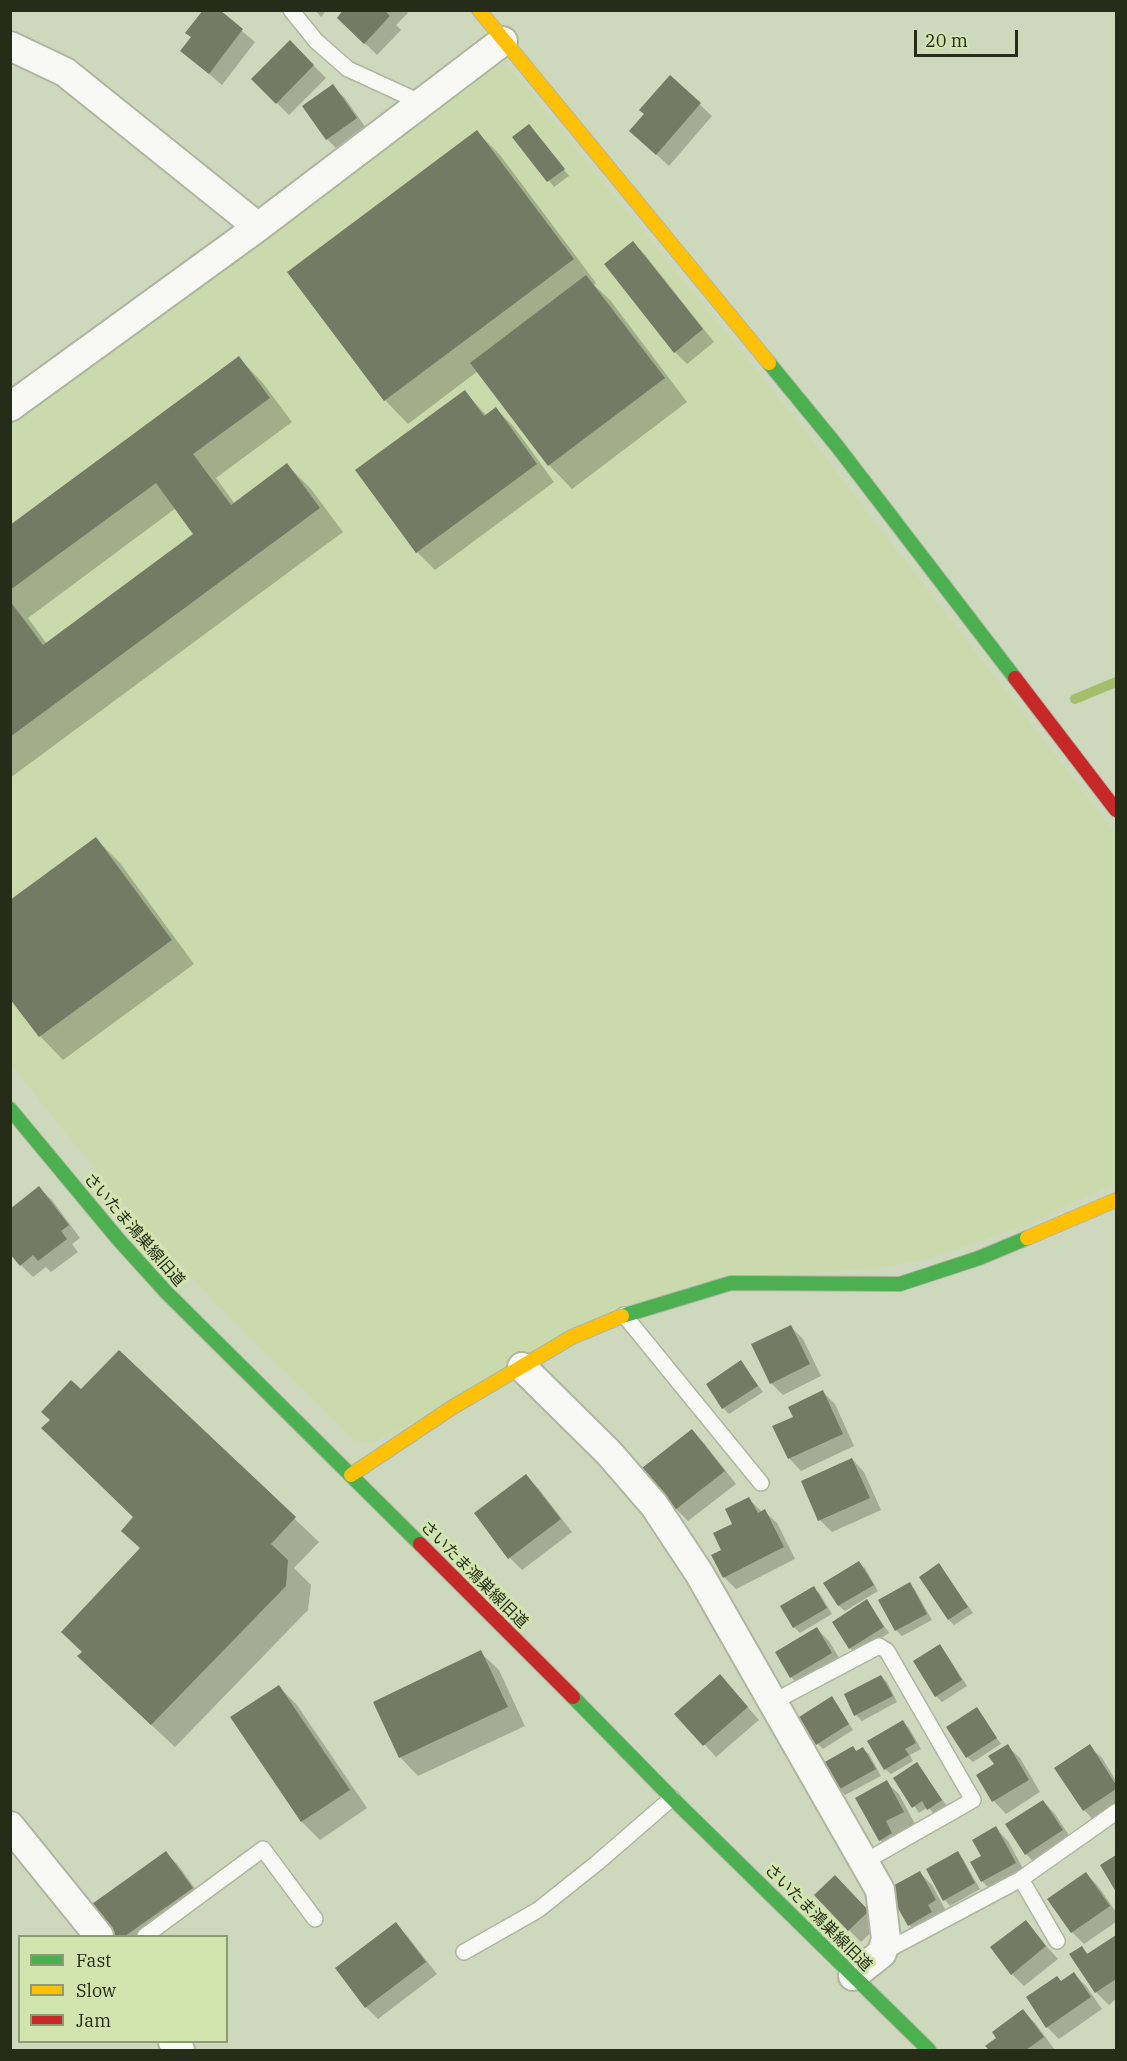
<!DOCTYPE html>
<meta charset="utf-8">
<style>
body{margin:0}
#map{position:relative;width:1127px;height:2061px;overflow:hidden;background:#ced8bc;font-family:"IBM Plex Serif",serif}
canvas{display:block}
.frame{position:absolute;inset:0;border:12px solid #252c17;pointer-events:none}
.legend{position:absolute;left:18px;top:1935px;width:210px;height:108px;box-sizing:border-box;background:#d2e5af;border:2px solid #8d9b72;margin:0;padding:8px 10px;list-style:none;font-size:18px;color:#252c17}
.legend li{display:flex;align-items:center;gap:12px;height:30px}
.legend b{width:30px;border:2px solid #8d9b72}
.scale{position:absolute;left:914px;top:30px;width:104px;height:27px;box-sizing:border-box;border:3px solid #252c17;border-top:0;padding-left:8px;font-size:18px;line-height:21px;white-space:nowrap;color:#252c17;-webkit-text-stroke:4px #d2e5af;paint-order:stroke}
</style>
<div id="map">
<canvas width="1127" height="2061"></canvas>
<div class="frame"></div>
<ul class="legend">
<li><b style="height:8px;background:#4caf50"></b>Fast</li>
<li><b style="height:8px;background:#ffc107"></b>Slow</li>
<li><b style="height:8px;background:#c62828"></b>Jam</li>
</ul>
<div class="scale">20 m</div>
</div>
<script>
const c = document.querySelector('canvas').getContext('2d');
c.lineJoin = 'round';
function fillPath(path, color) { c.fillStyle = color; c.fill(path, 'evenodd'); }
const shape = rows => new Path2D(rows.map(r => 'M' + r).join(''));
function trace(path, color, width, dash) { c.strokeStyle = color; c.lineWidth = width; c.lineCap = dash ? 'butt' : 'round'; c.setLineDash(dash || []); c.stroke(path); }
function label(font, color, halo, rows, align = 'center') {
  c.font = font + ' "IBM Plex Serif","Noto Sans JP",serif'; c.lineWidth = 6; c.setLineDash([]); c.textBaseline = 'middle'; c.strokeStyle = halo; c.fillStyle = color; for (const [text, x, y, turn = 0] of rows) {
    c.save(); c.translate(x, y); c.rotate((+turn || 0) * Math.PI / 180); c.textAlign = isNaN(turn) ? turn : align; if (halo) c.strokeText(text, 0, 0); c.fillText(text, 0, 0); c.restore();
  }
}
fillPath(shape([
 [494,65,509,67,787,408,1116,834,1116,1183,1024,1226,928,1259,882,1267,693,1284,372,1443,355,1441,216,1303,113,1191,11,1065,10,421]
]), '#cadaac');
fillPath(shape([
 [217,10,255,42,222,85,182,51],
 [315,10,327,10,321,17],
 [345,10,405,10,408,13,396,25,401,30,377,55,351,30],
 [290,42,326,78,289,115,253,79],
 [670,77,712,116,669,166,631,131,646,115],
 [332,86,345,98,368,131,340,152,327,139,304,107],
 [529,126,569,176,554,187,514,137],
 [477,132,500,155,596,283,594,285,610,300,687,402,572,489,549,465,478,371,408,424,385,400,289,273],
 [633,243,645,255,714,342,687,364,675,352,606,265],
 [239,358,262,382,292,422,216,478,235,504,287,465,311,489,343,532,10,778,10,527],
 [176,508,195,534,47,644,28,618],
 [465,392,487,416,496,409,514,427,554,482,435,570,417,552],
 [96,839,120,863,194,964,63,1060,40,1036,10,996],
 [39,1188,52,1200,80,1238,72,1244,78,1252,51,1272,46,1267,33,1277,21,1265],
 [791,1327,803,1339,821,1376,783,1395,771,1383],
 [119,1352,319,1542,294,1568,311,1585,308,1610,175,1747,103,1680,83,1652,141,1549,135,1518],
 [741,1362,763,1392,729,1414,723,1408],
 [823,1392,835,1404,854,1446,801,1471,789,1458,795,1417],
 [692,1431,704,1443,736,1484,688,1521,676,1509],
 [852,1459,864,1472,881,1510,832,1532,820,1520],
 [526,1476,538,1488,572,1532,522,1570,510,1558],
 [749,1499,762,1512,764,1511,777,1523,795,1559,736,1589,724,1577,723,1551,734,1524],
 [859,1563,865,1568,878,1591,845,1611,839,1606,825,1583],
 [939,1565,973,1613,954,1625,949,1620],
 [910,1584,915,1590,932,1620,902,1636,896,1630],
 [814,1588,820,1594,832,1614,800,1633,794,1627],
 [867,1601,889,1633,856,1654,850,1648],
 [817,1629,829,1641,844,1666,803,1689,791,1677],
 [939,1646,945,1652,967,1686,942,1702,936,1696],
 [480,1652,499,1670,525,1726,418,1776,400,1757],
 [881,1676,887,1682,897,1702,862,1721,856,1715],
 [279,1687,297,1705,367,1808,320,1840,302,1822,232,1718],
 [732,1689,759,1720,716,1757,677,1714],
 [831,1698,837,1704,853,1730,823,1749,818,1744],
 [977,1709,1001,1744,973,1762,967,1757],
 [903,1722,909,1728,921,1749,910,1755,913,1761,891,1774,885,1769],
 [1007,1746,1020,1758,1040,1792,1006,1814,994,1801,978,1776,996,1765],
 [1089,1746,1102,1758,1116,1781,1116,1809,1096,1823,1084,1810,1056,1769],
 [853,1747,857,1752,863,1749,869,1754,881,1776,845,1795,840,1789,825,1763],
 [917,1764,947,1806,934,1814,928,1807,919,1813,895,1778],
 [886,1782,899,1794,915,1824,897,1834,904,1846,892,1852,880,1840],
 [1043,1801,1055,1814,1074,1843,1038,1866,1026,1854],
 [996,1828,1008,1841,1027,1876,995,1894,982,1881,972,1863,983,1857],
 [166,1853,178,1865,204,1901,154,1936,117,1936,94,1905],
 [958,1853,963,1859,980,1889,950,1906,945,1900],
 [920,1873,932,1885,947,1913,921,1937,909,1925],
 [1086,1874,1098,1886,1116,1912,1116,1922,1084,1944,1072,1932],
 [847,1889,880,1924,861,1942,849,1930],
 [1025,1922,1058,1959,1024,1986,1012,1974],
 [396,1924,408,1937,437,1974,378,2019,366,2007],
 [1116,1936,1116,1999,1109,2005,1096,1992,1072,1954,1082,1948,1089,1955],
 [1074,1974,1086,1986,1102,2009,1059,2039,1047,2027,1062,1982],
 [1023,2011,1035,2023,1055,2050,991,2050,987,2046,998,2038]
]), '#0003');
trace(shape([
 [1075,699,1116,682]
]), '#a5be6c', 10);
fillPath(shape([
 [203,10,220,10,243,29,209,74,180,51,191,37,185,33],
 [343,10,384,10,390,16,364,44,337,18],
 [290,40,314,65,276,104,251,79],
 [670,75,701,103,656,155,629,131,644,114,639,110],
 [333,84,357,118,326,140,302,106],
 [529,124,565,169,547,182,512,137],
 [477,130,574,259,384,401,287,272],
 [633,241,703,329,674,353,604,264],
 [586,275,665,378,548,466,470,363],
 [239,356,270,398,193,454,231,505,287,463,320,508,10,737,10,601,43,645,193,534,156,483,10,590,10,525],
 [465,390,484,416,496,407,537,464,416,553,355,470],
 [96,837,172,940,39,1037,10,999,10,900],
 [39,1186,69,1225,61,1231,67,1239,38,1261,33,1255,20,1266,10,1254,10,1209],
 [791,1325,810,1364,770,1384,751,1344],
 [119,1350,296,1517,271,1544,288,1560,286,1586,151,1725,77,1656,82,1652,61,1632,140,1548,121,1531,133,1517,41,1428,50,1420,41,1412,71,1380,81,1389],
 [741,1360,758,1386,722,1409,706,1384],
 [823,1390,843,1434,788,1459,772,1426,793,1417,788,1407],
 [692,1429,725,1471,675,1510,642,1468],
 [852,1458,870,1498,818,1521,801,1481],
 [526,1474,561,1519,508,1559,474,1513],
 [749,1497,758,1513,765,1509,784,1547,723,1578,711,1555,721,1550,713,1533,732,1524,725,1509],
 [859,1561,874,1585,838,1606,823,1583],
 [939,1563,968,1607,948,1620,919,1577],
 [910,1582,927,1614,895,1631,878,1600],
 [814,1586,827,1608,793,1628,780,1606],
 [867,1599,884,1627,849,1649,832,1622],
 [817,1627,832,1653,790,1678,775,1652],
 [940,1644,962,1680,935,1697,913,1661],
 [481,1650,508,1707,399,1758,373,1702],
 [720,1674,748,1707,703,1746,674,1714],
 [881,1675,893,1696,854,1716,844,1694],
 [279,1685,350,1790,301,1822,230,1717],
 [832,1696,849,1724,816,1745,799,1717],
 [977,1707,997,1738,966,1758,946,1727],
 [903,1720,916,1743,905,1749,909,1755,884,1770,867,1741],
 [1008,1744,1029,1780,992,1802,976,1775,994,1764,988,1756],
 [1090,1744,1116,1785,1116,1789,1083,1811,1054,1768],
 [853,1746,856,1751,863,1747,876,1769,838,1790,823,1763],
 [917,1762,942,1800,927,1810,922,1801,912,1808,893,1778],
 [887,1780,904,1812,886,1821,892,1833,879,1841,855,1798],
 [1043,1800,1063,1830,1025,1855,1005,1824],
 [996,1826,1016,1863,981,1882,970,1862,981,1856,972,1840],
 [166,1851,193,1888,125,1936,115,1936,92,1904],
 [958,1851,975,1883,943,1901,926,1869],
 [1116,1855,1116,1892,1100,1865],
 [920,1871,936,1900,928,1905,932,1912,908,1926,887,1889],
 [1086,1872,1110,1906,1071,1933,1047,1899],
 [835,1875,869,1911,848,1931,814,1895],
 [1026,1920,1046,1946,1011,1975,990,1947],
 [396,1922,426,1962,365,2008,335,1968],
 [1116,1935,1116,1979,1095,1993,1069,1954,1082,1946,1087,1954],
 [1074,1972,1091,1997,1046,2028,1026,1997,1057,1976,1061,1981],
 [1023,2009,1044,2037,1026,2050,989,2050,985,2046,996,2038,992,2032]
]), '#747b65');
const lane = shape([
 [291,10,316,41,348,69,422,103],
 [624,1315,761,1483],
 [773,1702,879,1646,887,1651,973,1800,864,1862],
 [1021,1879,1057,1941],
 [145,1936,263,1849,315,1919],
 [464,1952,538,1910,597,1863,672,1798],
 [882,1953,1021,1879,1116,1812]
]);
const street = shape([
 [10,46,65,72,258,227],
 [10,407,258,227,503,41],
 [522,1367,609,1453,654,1505,699,1573,880,1890,886,1939,882,1953,853,1976],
 [10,1826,99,1936],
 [173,2042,180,2050]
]);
const fast = shape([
 [769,363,837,446,1015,678],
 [10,1109,118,1239,166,1292,420,1544],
 [622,1316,731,1283,900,1284,979,1258,1027,1238],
 [573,1697,672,1798,929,2050]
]);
const slow = shape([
 [479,10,769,363],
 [1027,1238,1116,1200],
 [351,1475,453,1407,572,1337,622,1316]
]);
const jam = shape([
 [1015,678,1116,810],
 [420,1544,573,1697]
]);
trace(lane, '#afb6a0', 18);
trace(street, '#afb6a0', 32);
trace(fast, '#afb6a0', 16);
trace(slow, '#afb6a0', 16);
trace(jam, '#afb6a0', 16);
trace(lane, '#f8f9f5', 15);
trace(street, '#f8f9f5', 28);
trace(fast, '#4caf50', 14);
trace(slow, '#ffc107', 14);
trace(jam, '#c62828', 14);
label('16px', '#252c17', '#d2e5af', [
 ["さいたま鴻巣線旧道",134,1230,49],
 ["さいたま鴻巣線旧道",474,1575,45],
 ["さいたま鴻巣線旧道",818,1918,45]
]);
</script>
